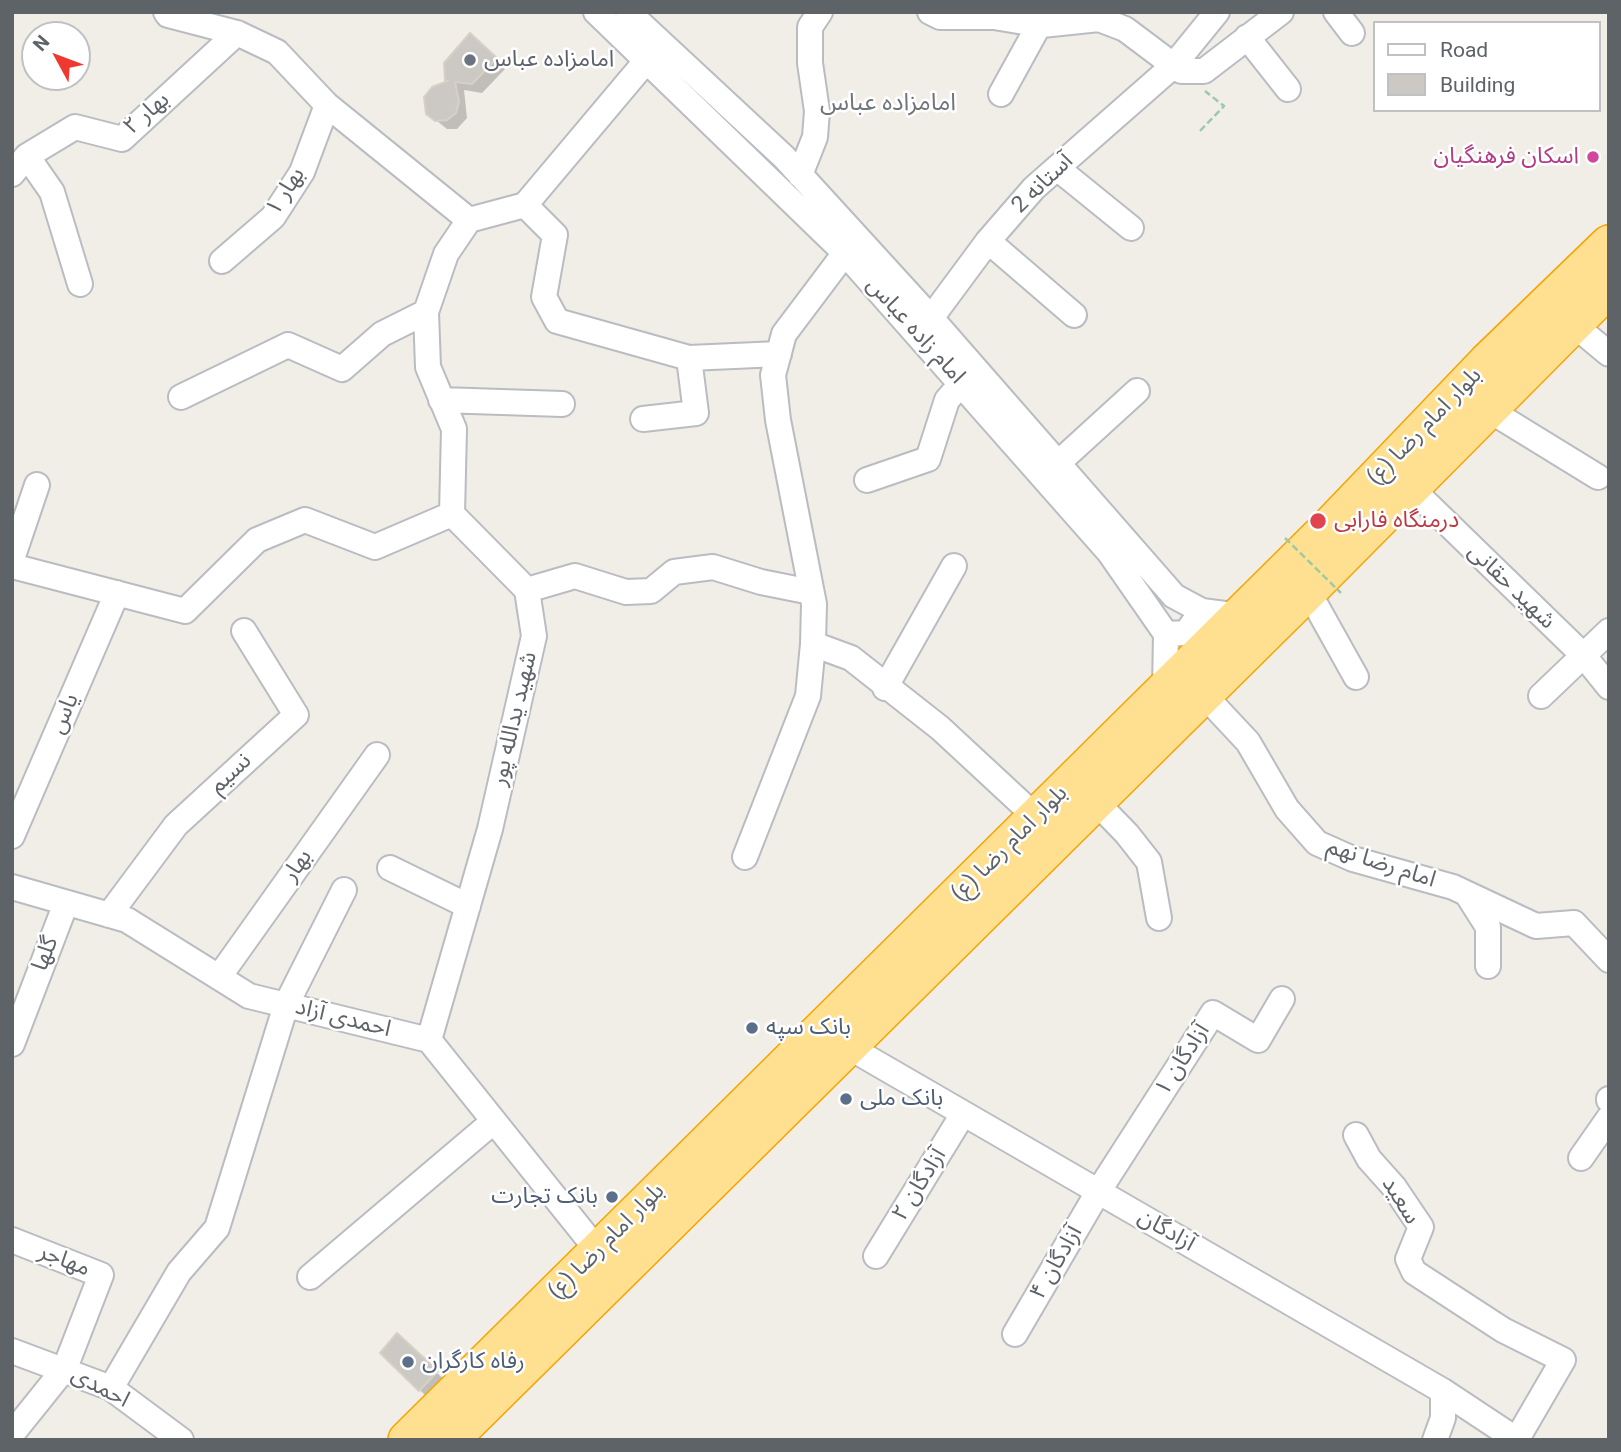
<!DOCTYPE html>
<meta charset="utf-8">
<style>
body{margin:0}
#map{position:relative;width:1621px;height:1452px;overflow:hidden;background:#f1eee7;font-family:Roboto,sans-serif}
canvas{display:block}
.frame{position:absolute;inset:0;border:14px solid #5e6368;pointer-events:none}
.legend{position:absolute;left:1373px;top:21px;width:228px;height:91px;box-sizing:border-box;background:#fff;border:2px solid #bfc1c3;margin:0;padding:9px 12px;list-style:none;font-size:21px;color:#5e6368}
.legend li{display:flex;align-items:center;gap:14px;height:35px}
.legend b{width:35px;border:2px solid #bfc1c3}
.north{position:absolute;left:21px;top:21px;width:70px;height:70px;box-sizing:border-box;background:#fff;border:2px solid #bfc1c3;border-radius:50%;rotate:311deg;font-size:19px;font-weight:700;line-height:28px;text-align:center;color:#5e6368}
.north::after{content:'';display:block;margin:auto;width:24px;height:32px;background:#ef382f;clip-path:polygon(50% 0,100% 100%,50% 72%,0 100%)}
</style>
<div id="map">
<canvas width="1621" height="1452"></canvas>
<div class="frame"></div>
<ul class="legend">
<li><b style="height:9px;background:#fff"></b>Road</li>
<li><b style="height:19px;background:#ccc9c4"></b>Building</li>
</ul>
<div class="north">N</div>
</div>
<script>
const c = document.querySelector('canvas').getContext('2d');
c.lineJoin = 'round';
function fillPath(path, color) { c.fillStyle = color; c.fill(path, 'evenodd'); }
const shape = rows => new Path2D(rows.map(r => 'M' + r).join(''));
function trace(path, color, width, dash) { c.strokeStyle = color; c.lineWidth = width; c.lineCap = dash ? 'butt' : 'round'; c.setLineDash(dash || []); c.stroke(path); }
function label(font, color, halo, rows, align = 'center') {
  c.font = font + ' Roboto,"Noto Sans Arabic",sans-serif'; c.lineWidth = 5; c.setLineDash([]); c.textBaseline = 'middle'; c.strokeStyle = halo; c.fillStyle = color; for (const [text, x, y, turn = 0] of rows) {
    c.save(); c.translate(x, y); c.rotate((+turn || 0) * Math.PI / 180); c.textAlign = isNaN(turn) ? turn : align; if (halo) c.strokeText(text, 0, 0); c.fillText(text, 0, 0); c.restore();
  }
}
fillPath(shape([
 [470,36,505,69,482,93,464,90,467,118,457,129,447,129,427,113,424,103,428,92,449,82,447,80],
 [382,1352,436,1372,448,1383,431,1401]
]), '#0003');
const building = shape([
 [470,33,497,58,472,84,455,82,459,102,456,113,447,120,435,121,426,114,424,97,432,87,448,81,445,81,444,63,470,33],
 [397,1333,438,1371,419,1391,380,1353,397,1333]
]);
fillPath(building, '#ccc9c4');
trace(building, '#d6d0c5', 2);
const minor = shape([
 [166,12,168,15,237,33,277,52,327,105,469,220],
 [596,12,845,253,1109,552,1166,634,1165,690],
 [628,12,784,157,931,318,1174,596,1202,611,1240,616],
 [930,12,940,17,994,17,1042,25,1099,19,1125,29,1181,71,1204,71,1281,12],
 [1336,12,1352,33],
 [1247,37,1288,89],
 [1001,94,1039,25],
 [27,156,52,192,80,284],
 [1057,168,1131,228],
 [12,174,27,156,75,127,122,139,237,33],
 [800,175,815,137,817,111,810,63,810,27,820,12],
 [525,205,555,235,544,297,557,321,689,358,779,354],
 [988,241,1074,315],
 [845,253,784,334,773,375,778,420,814,604,813,644,851,658,940,728,1036,817],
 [222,261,273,217,302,172,327,105],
 [931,318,988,241,1034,188,1173,66,1217,12],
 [1574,325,1609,354],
 [181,397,288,345,342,369,382,334,426,312],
 [441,400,562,404],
 [1489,410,1598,477],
 [643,419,696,413,689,358],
 [1057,464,1137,391],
 [867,480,928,459,947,400,962,383],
 [1411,488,1584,656,1609,687],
 [12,559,37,485],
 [12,566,185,611,257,540,305,520,375,547,452,514],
 [527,590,575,576,626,592,651,591,674,572,713,567,761,582,811,592],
 [1308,591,1356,677],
 [1166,634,1186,633,1202,611],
 [885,688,954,566],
 [1203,694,1248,742,1287,809,1317,843,1353,859,1453,887,1536,926,1574,923,1609,960],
 [1541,696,1609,631],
 [1095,801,1127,834,1149,862,1159,918],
 [12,836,117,593],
 [745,857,808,696,813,644],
 [390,868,468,906],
 [12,887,127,920,249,996,429,1040,598,1251],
 [1467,894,1488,927,1488,966],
 [109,915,176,825,296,715,244,631],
 [219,977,377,755],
 [429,1040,490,829,534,636,527,590,452,514,454,429,428,367,426,312,446,254,469,220,525,205,647,60],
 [12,1044,66,903],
 [847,1046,1443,1391,1517,1440],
 [1609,1099,1609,1100],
 [1356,1135,1369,1159,1394,1187,1421,1227,1408,1259,1414,1272,1503,1330,1563,1360,1517,1439],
 [1581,1158,1609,1118],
 [12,1240,101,1275,65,1368,12,1434],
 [876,1256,963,1114],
 [310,1277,494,1121],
 [1015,1334,1098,1192,1213,1013,1258,1040,1282,999],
 [12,1351,111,1388,181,1440],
 [111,1388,179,1272,217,1228,286,1005,344,890],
 [1435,1440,1443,1418,1443,1391]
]);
const highway = shape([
 [407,1440,1324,532,1487,362,1609,244],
 [450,1440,1308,591,1609,288]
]);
trace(minor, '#b9bcc1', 28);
trace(highway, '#f8a300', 40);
trace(shape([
 [1200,131,1224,106,1205,91]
]), '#9ccaa8', 2.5, [7, 3.5]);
trace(minor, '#fff', 24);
trace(highway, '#ffdf90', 37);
trace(shape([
 [1285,538,1341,593]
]), '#9ccaa8', 2.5, [7, 3.5]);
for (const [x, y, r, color] of [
 [470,60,7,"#6b7280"],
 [1593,157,7,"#d1479c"],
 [1318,521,9,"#e0444e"],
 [752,1028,7,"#5c6f8a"],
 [846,1099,7,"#5c6f8a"],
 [612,1197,7,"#5c6f8a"],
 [408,1362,7,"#5c6f8a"]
]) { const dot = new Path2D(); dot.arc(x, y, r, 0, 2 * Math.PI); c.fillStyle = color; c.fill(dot); trace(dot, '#fff', 2.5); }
label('23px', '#5b616d', '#fff', [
 ["امامزاده عباس",484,60]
], 'left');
label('23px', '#5e6368', '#fff', [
 ["بهار ۲",147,114,-41],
 ["آستانه 2",1043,184,-44],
 ["بهار ۱",286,192,-57],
 ["امام زاده عباس",915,331,48],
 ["بلوار امام رضا (ع)",1425,427,-46],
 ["شهید حقانی",1511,587,44],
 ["یاس",65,714,-67],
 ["شهید یدالله پور",515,719,-77],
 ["نسیم",231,774,-43],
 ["بلوار امام رضا (ع)",1010,844,-45],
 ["امام رضا نهم",1381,864,18],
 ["بهار",298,866,-55],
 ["گلها",46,954,-69],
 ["احمدی آزاد",343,1019,14],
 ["آزادگان ۱",1183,1060,-57],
 ["آزادگان ۲",920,1185,-58],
 ["سعید",1400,1201,58],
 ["آزادگان",1166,1231,30],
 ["بلوار امام رضا (ع)",607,1242,-45],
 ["مهاجر",64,1261,21],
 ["آزادگان ۴",1057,1263,-60],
 ["احمدی",100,1388,28]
]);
label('23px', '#b23c85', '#fff', [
 ["اسکان فرهنگیان",1579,157]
], 'right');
label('23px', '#be3a42', '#fff', [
 ["درمنگاه فارابی",1334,521]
], 'left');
label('23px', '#4e5e75', '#fff', [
 ["بانک سپه",766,1028],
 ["بانک ملی",860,1099],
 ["بانک تجارت",598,1197,"right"],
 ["رفاه کارگران",422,1362]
], 'left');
label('24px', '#6f757a', '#fff', [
 ["امامزاده عباس",888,104]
]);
</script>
